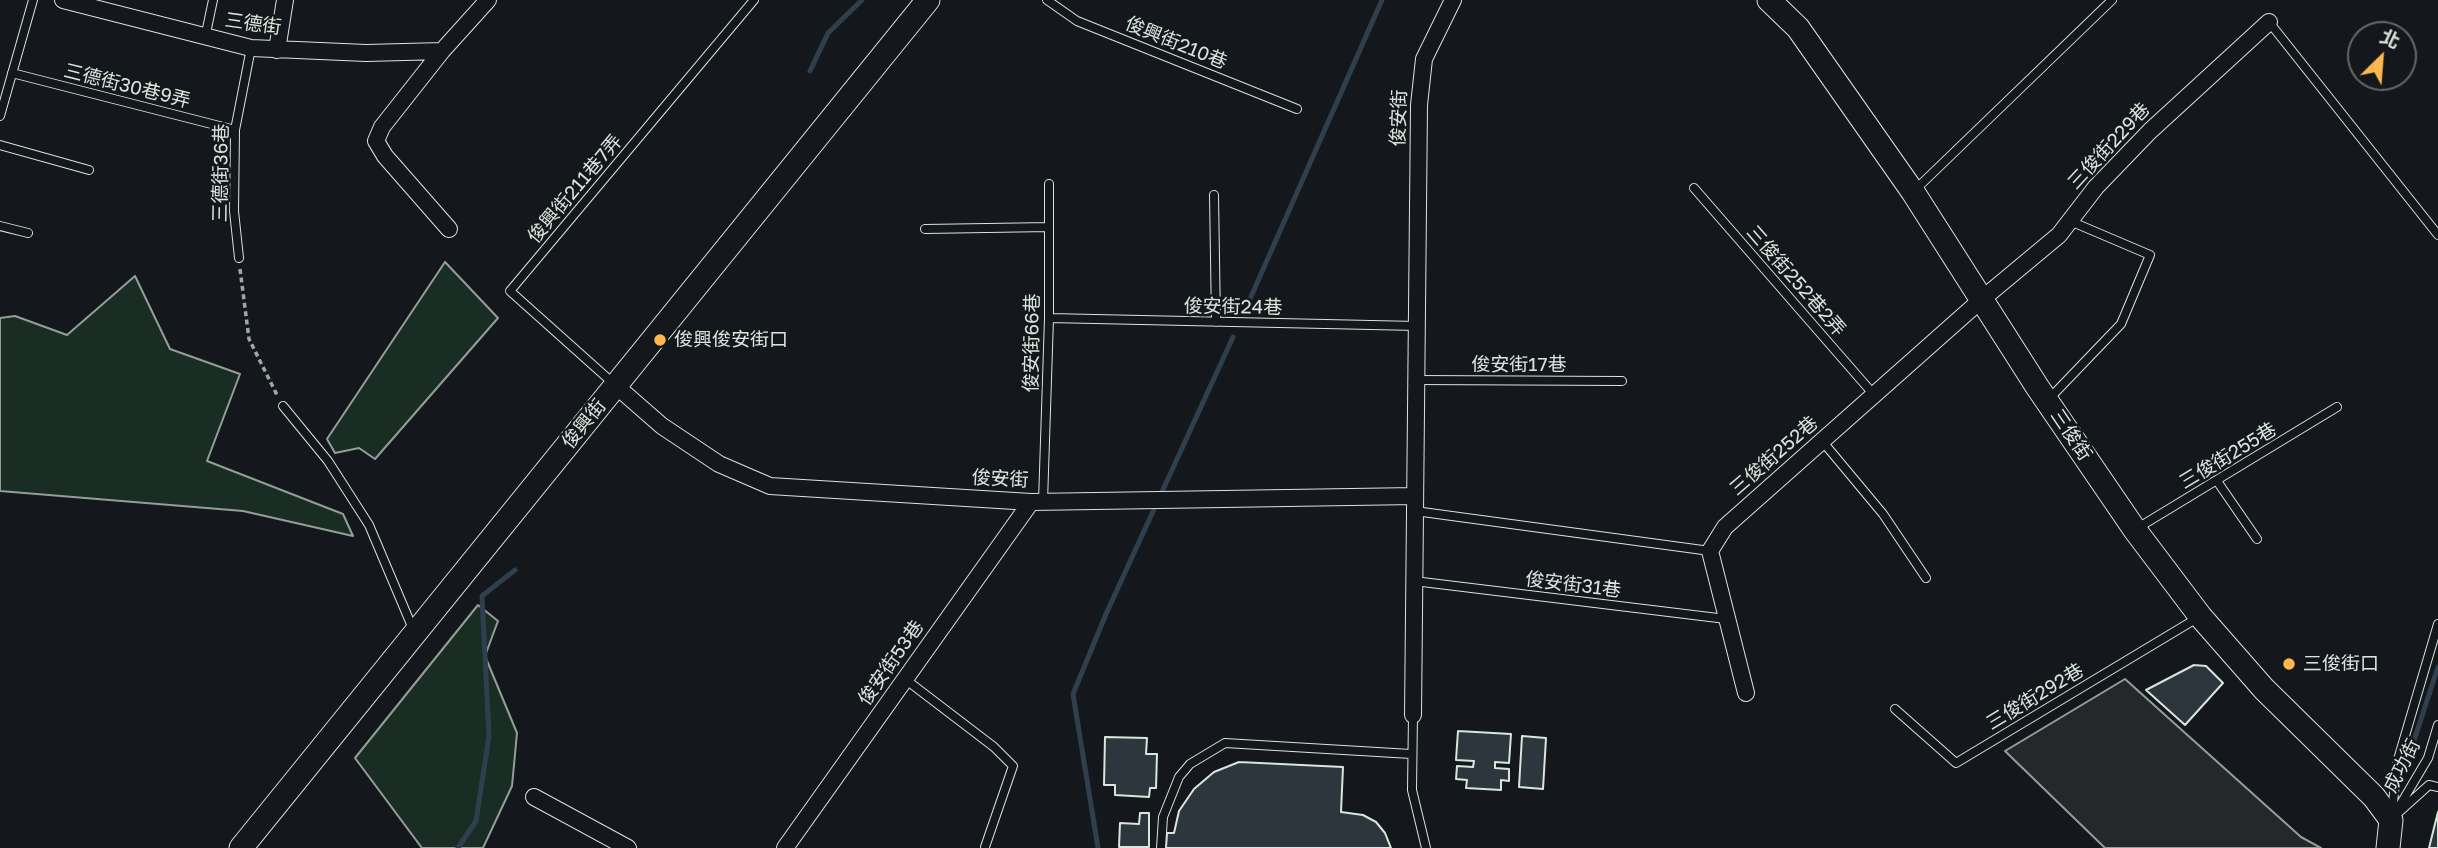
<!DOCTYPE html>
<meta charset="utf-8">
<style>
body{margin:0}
#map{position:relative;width:2438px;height:848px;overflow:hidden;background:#14181c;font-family:"Golos Text","Noto Sans TC",sans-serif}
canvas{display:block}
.north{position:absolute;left:2347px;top:21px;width:70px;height:70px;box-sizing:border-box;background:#14181c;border:2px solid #626a69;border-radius:50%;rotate:25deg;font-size:19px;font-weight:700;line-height:28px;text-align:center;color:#d8e6dc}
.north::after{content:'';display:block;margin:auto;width:24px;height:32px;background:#ffb74d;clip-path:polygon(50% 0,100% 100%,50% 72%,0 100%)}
</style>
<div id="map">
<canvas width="2438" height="848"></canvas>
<div class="north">北</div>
</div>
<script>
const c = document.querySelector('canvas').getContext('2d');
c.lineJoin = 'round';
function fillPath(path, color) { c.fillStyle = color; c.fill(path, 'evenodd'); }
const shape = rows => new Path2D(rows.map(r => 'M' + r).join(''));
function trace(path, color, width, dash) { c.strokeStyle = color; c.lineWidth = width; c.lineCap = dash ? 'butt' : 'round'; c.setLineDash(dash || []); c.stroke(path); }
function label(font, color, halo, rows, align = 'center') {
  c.font = font + ' "Golos Text","Noto Sans TC",sans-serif'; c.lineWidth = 5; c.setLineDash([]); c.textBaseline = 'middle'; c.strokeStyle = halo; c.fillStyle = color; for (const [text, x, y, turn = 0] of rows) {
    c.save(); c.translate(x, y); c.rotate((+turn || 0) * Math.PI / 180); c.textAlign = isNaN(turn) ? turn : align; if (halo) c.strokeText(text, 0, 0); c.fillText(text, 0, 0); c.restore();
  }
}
const green = shape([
 [445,262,498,318,375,459,359,448,335,453,327,439,445,262],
 [135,276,170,349,240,374,207,461,343,514,353,536,243,511,0,491,0,318,15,316,67,335,135,276],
 [478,605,498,621,485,656,517,733,512,786,483,848,422,848,355,758,478,605]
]);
fillPath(green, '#1a2d24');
trace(green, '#939e99', 2);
const parking = shape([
 [2125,679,2301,837,2321,848,2105,848,2005,751,2125,679]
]);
fillPath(parking, '#24282b');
trace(parking, '#939e99', 2);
trace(shape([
 [810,71,828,33,862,0],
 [1246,308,1382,0],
 [2408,759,2438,667],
 [458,848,476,821,489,736,482,596,515,570],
 [1098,848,1073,694,1106,614,1233,337]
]), '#2f3f4d', 5);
const building = shape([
 [2194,665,2206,666,2223,683,2185,725,2146,690,2194,665],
 [1458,731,1511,734,1509,763,1495,762,1495,768,1509,769,1509,781,1501,780,1501,790,1466,788,1467,780,1456,779,1457,766,1473,767,1474,761,1456,760,1458,731],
 [1522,736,1546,738,1543,789,1519,787,1522,736],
 [1105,737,1147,738,1146,754,1157,754,1156,788,1150,788,1149,797,1115,795,1115,785,1104,785,1105,737],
 [1239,762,1343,767,1341,812,1363,815,1376,822,1385,833,1391,848,1166,848,1167,833,1174,833,1179,811,1194,789,1214,772,1239,762],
 [2438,812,2438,848,2429,848,2438,812],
 [1140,813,1149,813,1149,847,1119,847,1120,823,1139,824,1140,813]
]);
fillPath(building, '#2c363c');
trace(building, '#d8e6dc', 2);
const lane = shape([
 [1047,0,1077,21,1297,109],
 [2269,22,2438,235],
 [205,38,213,0],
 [12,73,235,130],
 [0,116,33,0],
 [0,145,89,170],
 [1694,188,1875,396],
 [1915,190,2112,0],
 [1214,195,1216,322],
 [0,226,28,233],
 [925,229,1049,227],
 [239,258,234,211,235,130,251,48],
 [1049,318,1417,326],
 [1416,380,1622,381],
 [614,384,510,291,754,0],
 [2048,400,2121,324,2150,255,2070,221],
 [283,406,328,461,369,525,413,629],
 [1823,442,1883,514,1926,578],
 [2217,481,2257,539],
 [1043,502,1049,318,1049,184],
 [1415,511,1710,551],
 [2136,529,2337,407],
 [1414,581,1726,619],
 [905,679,994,747,1013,766,985,847],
 [1895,709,1956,763,2199,617],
 [1413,715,1412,790,1426,848],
 [2399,812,2429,785,2438,787],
 [2392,813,2397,763,2438,624],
 [2393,817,2428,758,2438,725],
 [1161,848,1163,817,1179,777,1190,764,1225,743,1411,754]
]);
const street = shape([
 [63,0,251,48,366,53,442,51],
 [277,50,285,0],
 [449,229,385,156,376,141,382,127,442,51,488,0],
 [615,385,662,426,719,464,770,486,1031,502,1415,496],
 [1746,693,1710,551,1725,527,1981,300,2059,235,2096,187,2150,131,2269,22],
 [1413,715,1419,105,1424,59,1453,0],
 [534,797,628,848],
 [785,848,1031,502]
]);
const secondary = shape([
 [1769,0,1798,28,1913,192,2038,388,2135,530,2200,616,2264,689,2374,797,2391,820,2388,848],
 [241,848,928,0]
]);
trace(lane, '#d8e6dc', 10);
trace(street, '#d8e6dc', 18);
trace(secondary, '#d8e6dc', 25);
trace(shape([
 [240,269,249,339,277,395]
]), '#9da8a2', 3.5, [5, 3.5]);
trace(lane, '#14181c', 8);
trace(street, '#14181c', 16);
trace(secondary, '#14181c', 23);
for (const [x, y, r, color] of [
 [660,340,7,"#ffb74d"],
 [2289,664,7,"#ffb74d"]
]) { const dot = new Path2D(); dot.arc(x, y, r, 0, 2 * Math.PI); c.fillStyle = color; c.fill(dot); trace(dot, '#14181c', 2.5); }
label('19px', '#d8e6dc', '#14181c', [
 ["三德街",253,24,8],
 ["俊興街210巷",1176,43,22],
 ["三德街30巷9弄",127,86,14],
 ["俊安街",1399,118,-88],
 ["三俊街229巷",2109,146,-47],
 ["三德街36巷",221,173,-89],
 ["俊興街211巷7弄",575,189,-50],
 ["三俊街252巷2弄",1796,281,49],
 ["俊安街24巷",1233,307,1],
 ["俊安街66巷",1032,343,-89],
 ["俊安街17巷",1519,365],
 ["俊興街",584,424,-51],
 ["三俊街",2071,435,56],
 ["三俊街252巷",1774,456,-41],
 ["三俊街255巷",2228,456,-31],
 ["俊安街",1000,479,3],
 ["俊安街31巷",1573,585,7],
 ["俊安街53巷",891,663,-55],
 ["三俊街292巷",2035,697,-31],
 ["成功街",2402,766,-63]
]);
label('19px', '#d8e6dc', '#14181c', [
 ["俊興俊安街口",674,340],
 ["三俊街口",2303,664]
], 'left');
</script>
